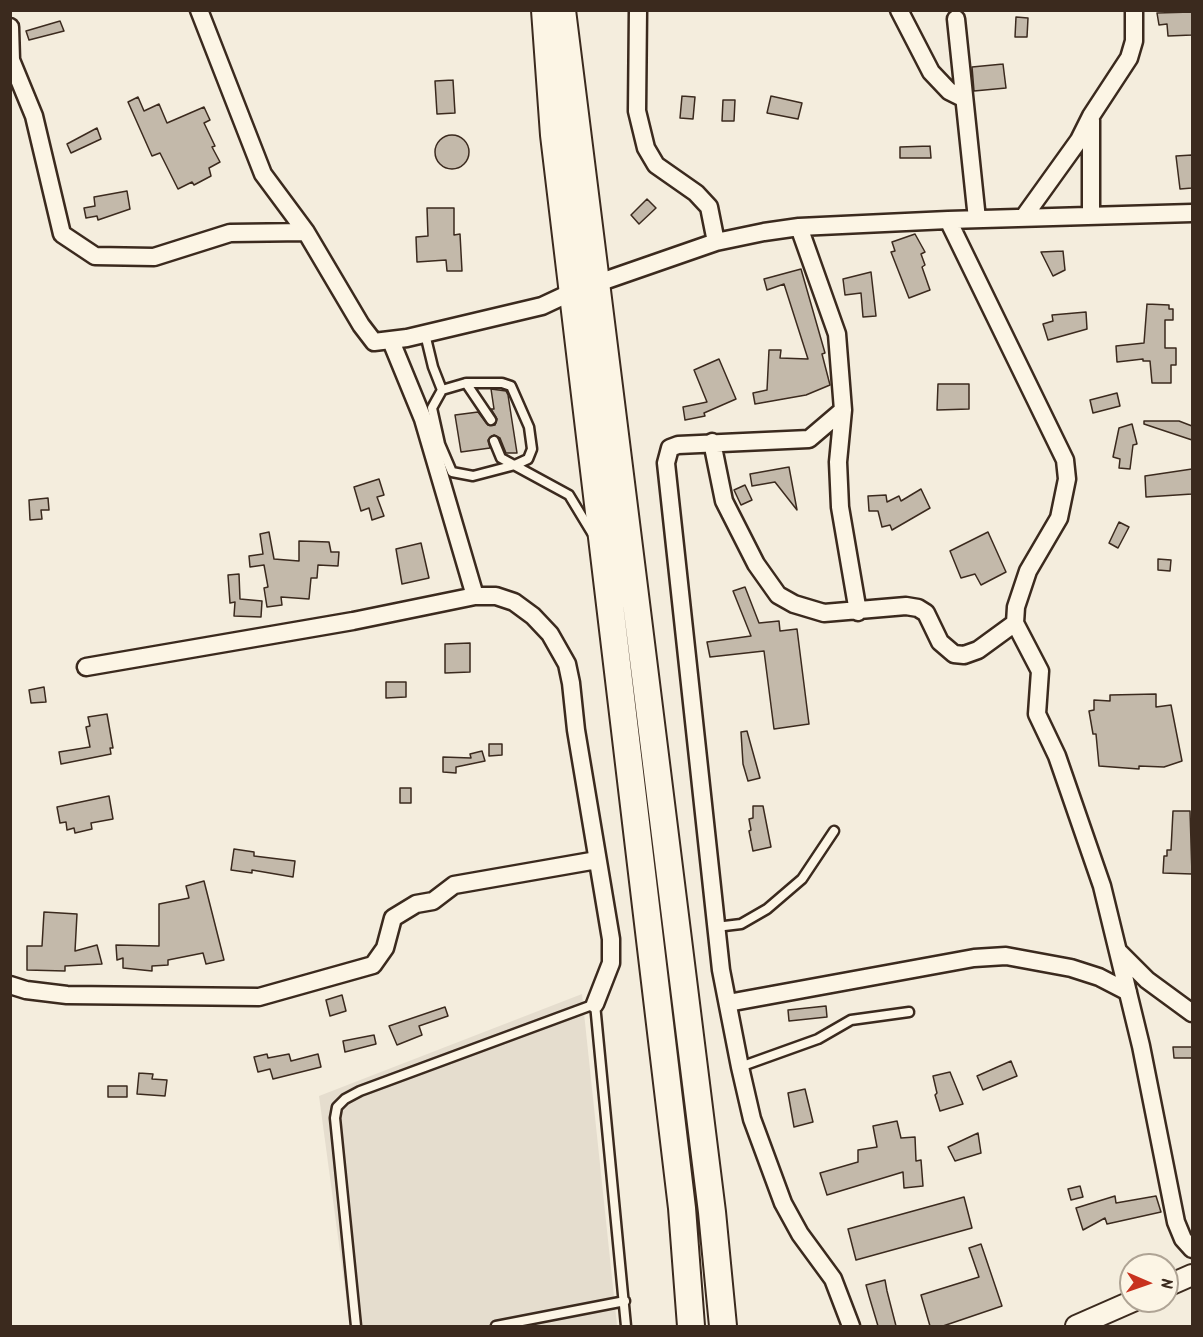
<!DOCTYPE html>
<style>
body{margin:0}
#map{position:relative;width:1203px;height:1337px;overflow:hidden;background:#f4eddd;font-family:Kalam,sans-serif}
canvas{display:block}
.frame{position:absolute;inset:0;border:12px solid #3b2a1e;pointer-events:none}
.north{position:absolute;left:1119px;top:1253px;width:60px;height:60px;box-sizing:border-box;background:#fcf5e5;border:2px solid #afa495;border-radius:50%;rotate:92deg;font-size:16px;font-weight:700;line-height:24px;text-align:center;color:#3b2a1e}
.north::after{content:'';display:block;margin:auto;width:21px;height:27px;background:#c8321e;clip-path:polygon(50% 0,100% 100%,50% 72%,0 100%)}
</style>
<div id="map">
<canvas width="1203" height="1337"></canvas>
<div class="frame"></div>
<div class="north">N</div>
</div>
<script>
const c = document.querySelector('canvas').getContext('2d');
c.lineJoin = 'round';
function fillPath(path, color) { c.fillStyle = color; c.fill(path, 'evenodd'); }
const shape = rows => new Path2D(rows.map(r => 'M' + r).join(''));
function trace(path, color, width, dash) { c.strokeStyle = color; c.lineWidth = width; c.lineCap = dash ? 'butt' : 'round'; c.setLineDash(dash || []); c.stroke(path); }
fillPath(shape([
 [582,994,617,1325,350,1326,319,1096]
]), '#e5ddce');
const building = shape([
 [1192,12,1192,35,1168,36,1167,24,1159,25,1157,13,1192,12],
 [1016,17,1028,18,1027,37,1015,37,1016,17],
 [60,21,64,31,29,40,26,31,60,21],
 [1003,64,1006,88,974,91,972,67,1003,64],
 [453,80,455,113,437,114,435,81,453,80],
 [682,96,695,97,693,119,680,118,682,96],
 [771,96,802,103,798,119,767,113,771,96],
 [138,97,144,111,159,104,167,123,204,107,210,120,204,123,215,146,212,147,220,162,209,168,211,176,194,185,192,182,178,189,160,153,152,156,128,102,138,97],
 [723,100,735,100,734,121,722,121,723,100],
 [97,128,101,139,71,153,67,144,97,128],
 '435 152a17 17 0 1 1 34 0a17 17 0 1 1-34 0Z',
 [930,146,931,158,900,158,900,147,930,146],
 [1192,155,1192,188,1180,189,1176,156,1192,155],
 [127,191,130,209,98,220,97,216,86,218,84,208,95,206,94,197,127,191],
 [647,199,656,208,639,224,631,215,647,199],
 [427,208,454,208,454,235,460,234,462,271,447,271,446,260,417,262,416,237,428,236,427,208],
 [915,234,925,252,921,254,925,265,922,267,930,290,909,298,891,252,895,251,892,242,915,234],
 [1063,251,1065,270,1053,276,1041,252,1063,251],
 [801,269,825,353,822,354,830,385,806,395,755,404,753,393,767,390,769,350,781,350,780,358,808,359,784,284,767,290,764,279,801,269],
 [871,272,876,316,863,317,861,293,845,295,843,279,871,272],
 [1147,304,1169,305,1169,309,1173,309,1173,320,1165,320,1165,348,1176,348,1176,365,1171,365,1171,383,1152,383,1150,361,1143,361,1143,359,1117,362,1116,346,1144,343,1147,304],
 [1086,312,1087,329,1048,340,1043,324,1053,321,1052,315,1086,312],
 [719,359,736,399,704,413,705,416,685,420,683,407,707,402,694,370,719,359],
 [938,384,969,384,969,409,937,410,938,384],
 [491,389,506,391,508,395,517,453,506,453,500,438,494,435,488,440,490,448,461,452,455,415,478,412,488,425,495,425,497,419,491,409,494,409,491,389],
 [1117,393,1120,406,1093,413,1090,400,1117,393],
 [1144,421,1179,421,1192,426,1192,440,1144,424,1144,421],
 [1132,424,1137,444,1133,445,1130,469,1119,468,1120,459,1113,457,1119,428,1132,424],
 [789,467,797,510,775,482,752,486,750,474,789,467],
 [1192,469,1192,494,1146,497,1145,476,1192,469],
 [379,479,384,495,377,497,384,516,372,520,369,508,361,511,354,487,379,479],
 [745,485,752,500,741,505,734,490,745,485],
 [921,489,930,508,892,530,890,525,882,527,878,511,869,511,868,496,886,495,887,502,899,496,901,501,921,489],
 [48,498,49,510,41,510,42,519,30,520,29,500,48,498],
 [1119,522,1129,527,1118,548,1109,543,1119,522],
 [269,532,274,559,299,561,299,541,329,542,331,552,339,552,338,566,318,565,317,578,311,578,309,599,281,597,282,605,267,607,264,588,268,587,264,565,250,567,249,556,263,554,260,534,269,532],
 [988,532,1006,572,981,585,975,574,961,578,950,551,988,532],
 [421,543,429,578,402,584,396,549,421,543],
 [1158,559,1171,560,1170,571,1158,570,1158,559],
 [239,574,240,599,262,601,261,617,234,616,235,602,230,603,228,575,239,574],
 [745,587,759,623,779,621,780,631,797,629,809,724,774,729,764,651,710,657,707,642,751,636,733,591,745,587],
 [470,643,470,672,445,673,445,644,470,643],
 [386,682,406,682,406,697,386,698,386,682],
 [44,687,46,702,31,703,29,690,44,687],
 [1156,694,1156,707,1171,705,1182,761,1164,767,1139,766,1139,769,1099,766,1096,734,1093,734,1089,711,1094,710,1094,700,1110,701,1110,695,1156,694],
 [107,714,113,748,110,748,111,754,61,764,59,752,90,747,86,727,90,726,88,717,107,714],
 [747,731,760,778,748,781,743,764,741,732,747,731],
 [489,744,502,744,502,755,489,756,489,744],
 [482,751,485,761,456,767,456,773,443,772,443,757,471,758,470,754,482,751],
 [400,788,411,788,411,803,400,803,400,788],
 [109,796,113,819,91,823,92,829,75,833,74,828,67,830,66,822,60,823,57,807,109,796],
 [753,806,763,806,771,847,753,851,749,831,751,830,749,819,753,818,753,806],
 [1173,811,1190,811,1192,874,1163,873,1164,856,1167,856,1167,850,1171,850,1173,811],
 [234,849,254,852,254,856,295,861,293,877,252,870,252,873,231,870,234,849],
 [204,881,224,960,206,964,203,953,168,960,168,965,152,966,152,971,123,968,123,958,117,960,116,945,159,946,159,904,189,898,186,886,204,881],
 [44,912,77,914,75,951,97,945,102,964,65,966,65,971,27,970,27,946,42,946,44,912],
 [342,995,346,1011,330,1016,326,1000,342,995],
 [826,1006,827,1017,789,1021,788,1010,826,1006],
 [445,1007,448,1016,419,1026,422,1035,397,1045,389,1026,445,1007],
 [374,1035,376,1044,345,1052,343,1041,374,1035],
 [1173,1047,1192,1047,1192,1058,1174,1058,1173,1047],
 [267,1054,268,1058,289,1054,291,1061,318,1054,321,1067,273,1079,270,1069,258,1072,254,1057,267,1054],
 [1011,1061,1017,1076,983,1090,977,1076,1011,1061],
 [950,1072,963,1104,940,1111,935,1095,937,1093,933,1076,950,1072],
 [139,1073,153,1074,152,1079,167,1080,165,1096,137,1094,139,1073],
 [108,1086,127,1086,127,1097,108,1097,108,1086],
 [805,1089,813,1122,794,1127,788,1093,805,1089],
 [897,1121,901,1138,915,1137,916,1161,921,1160,923,1186,904,1188,903,1172,827,1195,820,1173,858,1162,858,1150,877,1147,873,1126,897,1121],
 [978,1133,981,1153,955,1161,948,1147,978,1133],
 [1080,1186,1083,1197,1071,1200,1068,1189,1080,1186],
 [1115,1196,1116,1203,1156,1196,1161,1212,1107,1224,1105,1218,1083,1230,1076,1208,1115,1196],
 [964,1197,972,1228,856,1260,848,1229,964,1197],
 [981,1244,1002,1306,943,1326,930,1326,921,1295,979,1277,969,1248,981,1244],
 [885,1280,887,1291,896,1326,878,1326,869,1296,866,1285,885,1280]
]);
fillPath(building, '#c3b9aa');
trace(building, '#3b2a1e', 1.5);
const service = shape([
 [425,334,433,367,442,390,466,383,491,420],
 [442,390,432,408,440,444,452,472,473,476,515,465,528,459,532,449,529,427,511,386,502,383,466,383],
 [494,441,501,458,569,495,592,533],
 [716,927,741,924,767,909,802,879,834,831],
 [740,1067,818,1039,851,1020,909,1012],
 [356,1326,335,1118,337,1107,345,1099,360,1091,595,1004,626,1326],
 [496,1326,625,1301]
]);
const minor = shape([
 [199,10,263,174,306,232,361,325,374,342,407,338,542,306,572,292,716,242,764,232,799,227,948,220,1192,213],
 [638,10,637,111,646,148,656,165,696,193,709,207,716,242],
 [899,10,931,72,949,91,963,98],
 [956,19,977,219],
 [10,27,11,60,34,116,62,234,95,256,154,257,230,233,306,232],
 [1091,120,1091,216],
 [1023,218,1079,140,1091,116,1129,58,1134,41,1134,10],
 [948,220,1065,460,1067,479,1059,518,1028,571,1016,607,1015,623,1040,671,1037,714,1057,756,1102,886,1141,1046,1176,1222,1183,1239,1192,1249],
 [799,227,837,334,843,410,838,462,840,507,858,612],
 [391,341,423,419,475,596],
 [843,410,809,439,678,445,670,448,666,463,721,970,740,1067,752,1119,783,1203,800,1234,833,1279,851,1326],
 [712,442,724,501,756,564,778,595,794,604,824,613,906,606,918,608,926,613,940,642,954,654,964,655,978,650,1015,623],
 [86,667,353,621,475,596,496,596,514,602,533,616,550,634,567,664,571,683,576,730,611,939,611,963,595,1004],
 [1118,951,1147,980,1192,1013],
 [10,985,26,990,67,995,259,997,373,965,385,948,393,918,416,904,433,901,454,885,597,860],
 [728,1003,974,958,1006,956,1071,968,1099,977,1128,992]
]);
const tertiary = shape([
 [1167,1286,1192,1275],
 [1076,1326,1133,1301]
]);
const primary = shape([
 [545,10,554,135,682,1208,691,1326],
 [562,10,712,1212,723,1326]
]);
trace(service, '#3b2a1e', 13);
trace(minor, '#3b2a1e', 21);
trace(tertiary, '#3b2a1e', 24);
trace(primary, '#3b2a1e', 30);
trace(service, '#fcf5e5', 8);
trace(minor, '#fcf5e5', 16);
trace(tertiary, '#fcf5e5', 20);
trace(primary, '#fcf5e5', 26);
</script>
